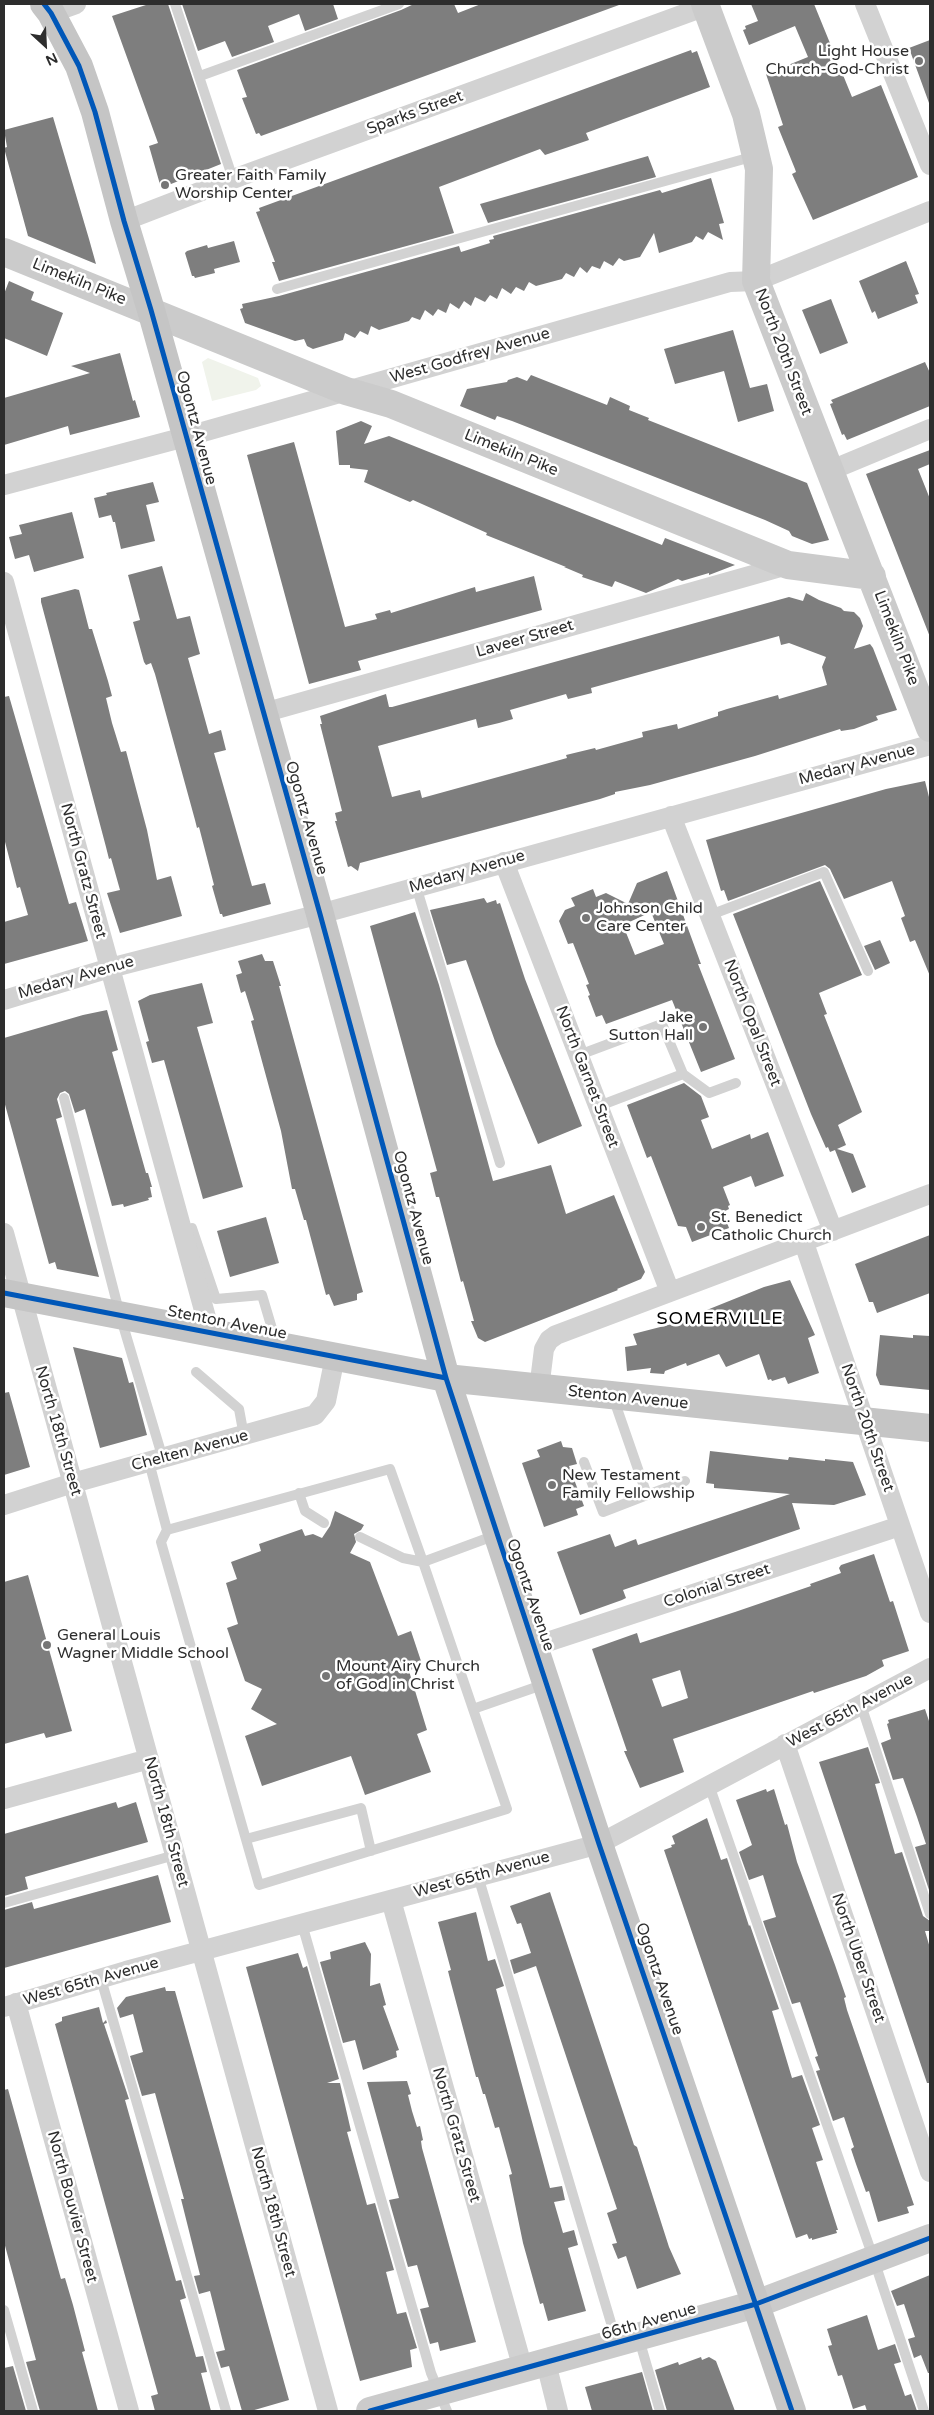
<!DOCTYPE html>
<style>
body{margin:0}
#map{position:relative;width:934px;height:2415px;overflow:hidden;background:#fff;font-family:"Varela Round",sans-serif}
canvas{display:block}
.frame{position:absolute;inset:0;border:5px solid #2d2d2d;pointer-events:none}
.north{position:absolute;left:20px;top:20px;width:50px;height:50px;-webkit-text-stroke:4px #fff;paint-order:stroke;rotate:155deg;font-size:14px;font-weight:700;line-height:20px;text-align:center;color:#2d2d2d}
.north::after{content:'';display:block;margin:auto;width:18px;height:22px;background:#2d2d2d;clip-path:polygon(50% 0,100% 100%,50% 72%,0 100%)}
</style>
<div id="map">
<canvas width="934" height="2415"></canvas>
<div class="frame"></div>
<div class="north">N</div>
</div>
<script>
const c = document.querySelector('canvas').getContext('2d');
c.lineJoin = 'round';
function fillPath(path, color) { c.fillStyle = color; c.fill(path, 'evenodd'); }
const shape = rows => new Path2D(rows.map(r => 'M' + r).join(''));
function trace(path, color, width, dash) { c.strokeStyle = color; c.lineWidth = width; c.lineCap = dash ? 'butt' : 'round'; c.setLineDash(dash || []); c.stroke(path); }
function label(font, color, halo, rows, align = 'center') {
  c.font = font + ' "Varela Round",sans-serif'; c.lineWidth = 5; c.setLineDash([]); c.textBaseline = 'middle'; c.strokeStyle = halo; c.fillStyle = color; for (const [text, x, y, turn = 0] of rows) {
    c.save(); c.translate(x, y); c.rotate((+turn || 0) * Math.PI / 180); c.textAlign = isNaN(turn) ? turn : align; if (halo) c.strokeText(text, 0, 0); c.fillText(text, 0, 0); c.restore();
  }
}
fillPath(shape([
 [208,358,258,378,261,386,256,390,212,401,202,362]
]), '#f0f3eb');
fillPath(shape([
 [149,4,168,4,221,164,161,188,149,146,158,143,112,16],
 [182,4,333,4,338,19,305,31,299,14,268,26,274,42,232,57,225,41,198,51],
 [414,4,454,4,458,13,481,4,619,5,294,124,261,136,259,133,256,134,242,98,247,97,237,70,401,10],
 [751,4,814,4,852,97,881,85,918,177,813,220,792,174,796,172,795,169,778,127,783,125,766,74,808,57,795,26,749,45,743,30,746,29,745,26,758,21],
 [930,40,930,103,929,103,909,48],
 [691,50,692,53,697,51,710,87,586,133,589,140,545,155,540,149,439,187,454,233,279,281,272,262,275,262,256,212,260,211,259,208],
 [53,117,89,239,96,264,28,236,4,148,7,147,4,130],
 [648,156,656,177,488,223,480,204],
 [711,178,724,223,719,224,723,240,708,232,703,240,696,236,692,242,659,253,654,233,640,257,624,261,619,258,613,266,604,261,600,269,592,266,587,273,580,267,574,277,566,273,562,279,536,286,529,282,524,291,516,287,511,294,502,288,497,299,490,295,485,302,475,297,471,306,464,301,459,309,450,303,446,313,438,309,433,316,425,310,420,320,412,317,409,321,379,330,371,326,368,335,360,331,355,338,345,333,343,340,313,349,307,346,304,339,295,341,245,323,240,309,243,308,242,304,279,296,459,246,461,252,490,243,489,240,494,239,493,236,660,190,662,193],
 [234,241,240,262,214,269,215,273,195,278,194,276,192,276,185,253,187,251,207,245,208,248],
 [906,261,919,294,915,295,918,303,878,319,875,311,872,313,859,281],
 [9,281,34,292,31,300,63,313,47,356,4,338,4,294],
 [831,299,848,343,820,354,802,310],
 [733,330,750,388,767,384,774,411,738,422,724,371,675,384,664,349],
 [120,353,133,401,135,400,140,417,70,435,68,426,4,445,4,398,90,373,71,366],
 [925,362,930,373,930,406,847,440,844,434,842,435,830,404,833,403,831,400],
 [531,375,607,405,610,397,630,406,629,410,649,418,648,420,807,483,829,540,812,544,792,536,789,531,765,520,512,421,497,416,495,420,460,406,467,389,507,382,508,380,517,377,527,381],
 [361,421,372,426,364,444,389,436,662,545,665,538,735,565,709,575,709,573,682,581,678,579,646,593,615,581,612,587,582,577,583,575,564,567,566,567,486,535,487,533,413,500,410,502,364,482,368,470,350,468,350,465,339,465,336,431],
 [294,442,345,627,377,619,375,614,390,610,391,613,475,587,476,592,534,576,542,610,358,661,361,670,309,684,247,455],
 [930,450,930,464,918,469,930,499,930,637,866,474],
 [153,482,159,502,146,505,155,541,121,549,115,522,113,522,111,515,99,518,94,498,107,495,106,493],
 [72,512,84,558,34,572,29,555,15,559,9,537,22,534,19,525],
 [162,566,177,619,190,616,200,654,188,658,209,734,221,730,226,750,214,753,252,886,265,883,271,904,223,917,222,914,220,914,212,886,214,885,199,827,197,828,195,820,155,674,151,663,146,665,144,662,133,622,140,620,128,575],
 [75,589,79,590,89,629,92,629,108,681,112,696,106,698,112,723,121,752,126,751,147,830,157,880,171,876,182,916,120,933,107,893,120,890,111,858,109,859,106,847,41,602,41,598],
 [806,593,819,600,841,608,844,611,854,612,860,618,863,626,854,649,870,644,873,648,897,710,876,716,878,720,854,729,841,731,840,729,755,756,650,785,615,792,615,794,600,799,360,863,358,871,351,866,348,867,335,821,337,821,335,813,342,811,320,724,322,724,320,716,386,694,389,707,392,707,789,597,803,601],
 [779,636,781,645,789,643,826,657,822,667,827,685,779,699,778,695,727,709,718,712,718,716,678,729,677,724,642,732,643,737,596,750,595,748,566,755,567,758,422,798,420,790,392,797,378,746,476,719,478,728,499,723,513,719,510,710,566,694,568,699,592,693,591,688],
 [9,696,69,904,76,902,88,941,4,964,4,922,28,915,20,887,17,888,4,838,4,697],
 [925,781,930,801,930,976,915,940,910,942,901,918,905,916,892,881,844,899,830,869,825,865,728,901,724,890,721,891,706,840,886,789],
 [667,871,701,964,698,964,735,1059,701,1072,672,1000,606,1024,602,1015,596,1017,588,996,590,995,586,985,589,984,573,943,568,944,559,921,565,910,575,906,571,898,593,889,596,897,606,893,628,904,637,883],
 [651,912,664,944,635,955,623,925],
 [820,881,862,975,819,993,827,1014,824,1015,862,1112,838,1125,846,1145,837,1149,853,1154,866,1187,852,1193,835,1150,830,1152,828,1147,826,1148,811,1114,733,914],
 [484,898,487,903,496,900,497,904,500,903,525,979,582,1126,538,1144,496,1044,466,960,447,965,430,910],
 [415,912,439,985,493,1181,551,1165,566,1214,614,1195,645,1272,641,1279,617,1289,618,1290,485,1342,478,1338,471,1321,474,1321,463,1281,461,1282,439,1197,436,1197,430,1173,437,1171,370,926],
 [880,940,890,963,875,970,864,946],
 [262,954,265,961,273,961,281,986,279,986,363,1292,357,1294,357,1300,334,1306,329,1294,326,1295,306,1220,304,1220,295,1189,292,1189,281,1131,251,1021,254,1020,245,991,241,993,236,975,242,973,238,961],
 [202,983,213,1023,197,1027,243,1187,203,1199,164,1060,152,1063,146,1042,149,1041,138,1001,150,995],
 [107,1010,118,1050,112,1052,146,1173,148,1173,152,1187,150,1187,152,1197,148,1198,149,1200,124,1207,123,1204,112,1206,85,1109,75,1113,69,1094,65,1091,60,1093,57,1099,62,1117,56,1119,99,1277,57,1269,55,1262,49,1264,4,1101,4,1038,83,1015],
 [684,1083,701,1096,709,1117,701,1120,712,1149,750,1134,751,1139,768,1132,784,1176,755,1187,751,1176,723,1187,730,1205,728,1206,729,1209,723,1212,729,1228,692,1242,686,1227,678,1226,651,1156,647,1158,627,1105],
 [266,1217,279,1263,230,1277,217,1231],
 [930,1235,930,1293,877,1313,873,1302,869,1302,855,1264],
 [790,1280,815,1335,808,1338,819,1373,788,1384,785,1377,772,1381,771,1379,768,1380,759,1354,726,1367,719,1354,687,1366,686,1363,665,1371,664,1374,650,1373,651,1368,627,1371,625,1347,637,1345,633,1334,672,1324,764,1287],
 [880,1335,913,1338,913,1335,930,1336,930,1390,880,1385,876,1375],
 [73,1347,122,1358,129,1383,133,1382,147,1435,100,1448],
 [9,1392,30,1467,4,1475,4,1393],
 [561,1441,563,1447,572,1448,577,1464,569,1466,584,1506,576,1509,578,1515,544,1527,522,1463,540,1457,537,1450],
 [710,1451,788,1460,789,1457,825,1461,825,1459,853,1462,866,1495,834,1505,792,1503,800,1529,623,1590,626,1598,622,1600,580,1615,557,1552,610,1534,615,1547,636,1539,638,1545,790,1494,714,1488,714,1484,706,1483],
 [335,1511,364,1525,361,1530,354,1534,356,1542,350,1553,370,1562,398,1636,411,1631,422,1664,409,1671,427,1730,417,1734,431,1772,365,1795,351,1756,262,1786,245,1736,277,1724,251,1709,262,1689,245,1681,227,1628,238,1624,226,1583,237,1579,231,1562,261,1551,259,1544,302,1529,305,1536,313,1534,322,1538,330,1526],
 [874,1554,890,1602,893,1601,909,1651,882,1660,884,1666,866,1676,814,1693,813,1691,673,1739,684,1772,640,1788,624,1751,627,1751,592,1649,637,1633,640,1643,735,1612,811,1586,810,1584,841,1573,839,1568,841,1565],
 [680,1670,688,1698,662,1707,652,1679],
 [28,1575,72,1731,46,1738,44,1733,4,1744,4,1582],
 [925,1709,930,1724,930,1893,915,1847,926,1844,917,1817,903,1778,893,1780,881,1743,891,1739,887,1724,889,1723,888,1720],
 [868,1747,880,1783,875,1784,895,1854,902,1852,923,1916,930,1921,930,1931,925,1931,930,1948,930,2083,927,2083,819,1762],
 [766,1789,767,1792,774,1789,785,1825,787,1824,797,1862,835,1965,846,1997,844,1998,847,2010,914,2205,907,2207,909,2213,878,2222,869,2191,866,2192,856,2164,851,2149,854,2147,844,2117,833,2121,816,2071,820,2070,815,2057,818,2056,800,2002,792,2004,763,1921,776,1917,763,1875,749,1880,739,1852,752,1845,736,1800],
 [116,1802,118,1808,136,1802,148,1842,25,1877,28,1889,4,1896,4,1834],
 [707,1818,721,1860,727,1858,749,1926,750,1925,779,2009,772,2011,792,2078,802,2075,820,2125,812,2128,823,2160,816,2162,838,2230,836,2230,837,2233,812,2240,812,2238,809,2239,807,2234,796,2238,664,1850,672,1847,671,1845,675,1844,672,1836],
 [158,1875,171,1922,4,1968,4,1910,32,1902,34,1909],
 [550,1892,634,2145,637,2147,669,2247,681,2274,637,2289,626,2256,618,2259,612,2244,617,2243,607,2213,617,2209,536,1966,514,1974,510,1960,531,1953,521,1923,517,1924,510,1906],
 [476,1912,488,1961,495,1959,504,1986,496,1989,550,2188,562,2186,565,2200,554,2202,563,2233,574,2230,578,2245,568,2248,586,2311,548,2321,543,2303,540,2304,523,2243,509,2175,512,2174,499,2127,495,2128,485,2094,483,2094,478,2077,476,2077,451,1983,448,1971,451,1970,438,1922],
 [365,1942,371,1954,370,1986,380,1983,386,2005,383,2006,399,2050,396,2051,397,2057,363,2070,355,2040,343,2043,320,1962,331,1959,330,1952],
 [298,1953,303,1968,307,1966,339,2079,327,2083,340,2083,351,2131,347,2132,367,2205,375,2203,394,2270,386,2272,397,2314,406,2312,417,2348,410,2350,412,2367,360,2381,246,1967],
 [165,1987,166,1991,175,1991,289,2400,251,2411,242,2411,229,2366,221,2368,216,2352,225,2350,210,2291,199,2294,194,2276,200,2275,181,2199,184,2199,155,2093,142,2096,130,2056,143,2052,133,2014,120,2018,117,2008,126,1997],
 [99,2007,103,2023,106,2020,107,2023,104,2024,129,2099,125,2100,176,2281,181,2280,186,2298,180,2300,196,2357,203,2356,207,2372,201,2373,211,2411,155,2411,151,2396,158,2394,55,2024,62,2021,62,2017],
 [407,2081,411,2094,408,2095,412,2111,417,2127,420,2126,423,2140,421,2141,422,2148,476,2342,440,2351,438,2342,430,2344,420,2309,429,2307,417,2265,408,2267,389,2200,399,2198,367,2082],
 [8,2089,61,2279,65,2278,73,2305,85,2351,82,2352,98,2411,40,2411,26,2362,36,2360,4,2242,4,2090],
 [930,2275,930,2373,928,2373,921,2355,914,2358,908,2339,915,2337,904,2304,897,2306,891,2291],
 [867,2315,878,2350,895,2344,901,2362,894,2364,905,2396,911,2394,917,2411,867,2411,865,2405,853,2409,842,2375,838,2376,828,2346,832,2345,827,2329],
 [701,2357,702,2360,709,2357,716,2361,735,2411,667,2411,655,2370,678,2362,679,2365],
 [13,2366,26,2411,4,2411,4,2368],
 [642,2372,653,2411,592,2411,585,2387]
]), '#7e7e7e');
trace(shape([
 [175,4,233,179],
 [200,76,399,4],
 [277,289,755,156],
 [416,886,500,1163],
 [710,915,824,872,868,971],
 [579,1055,662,1024,683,1074,599,1106],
 [683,1074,709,1093,736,1083],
 [64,1098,120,1315,163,1459],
 [183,1232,192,1228,216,1299,262,1295,276,1342],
 [196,1372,239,1409,244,1436],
 [613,1397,647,1495,685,1481],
 [149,1462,167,1530,390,1469,423,1562,496,1535],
 [584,1462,603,1512,647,1495],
 [299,1493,305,1511,324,1523],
 [167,1530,161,1542,259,1885,507,1809,423,1562,403,1558,360,1537],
 [861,1705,930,1914],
 [473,1709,545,1684],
 [709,1785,874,2260,924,2411],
 [246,1839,361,1808,371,1851],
 [478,1876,617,2343],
 [4,1903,175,1855],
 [302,1924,431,2373,447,2411],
 [101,1979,226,2411],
 [4,2310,33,2411],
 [639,2339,660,2411]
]), '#d2d2d2', 10);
trace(shape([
 [865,4,930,165],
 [51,13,76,4],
 [124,221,233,179,706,6],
 [829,471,930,429],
 [4,485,185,437,730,282,756,281,930,211],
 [4,582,210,1332],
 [263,713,788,565],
 [671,816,833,1231],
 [504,862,670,1292],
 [4,1000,110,968,320,914,930,745],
 [4,1233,328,2411],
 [804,1243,930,1613],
 [539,1389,544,1349,549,1340,556,1335,930,1194],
 [4,1505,73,1483,315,1415,326,1401,335,1357],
 [535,1646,900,1526],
 [785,1744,930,2172],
 [4,1799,149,1759],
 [391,1900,523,2369],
 [16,2003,129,2411],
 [4,2007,126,1971,599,1844,930,1668],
 [546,2363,558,2411]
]), '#d2d2d2', 20);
trace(shape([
 [705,4,746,114,759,169,756,281,930,728],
 [4,252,346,391,391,404,788,565,872,576],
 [370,2411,756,2304,930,2238]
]), '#cbcbcb', 28);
trace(shape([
 [44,4,51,13,79,66,95,112,124,221,151,310,320,914,446,1378,599,1844,792,2411],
 [4,1293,446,1378,930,1428]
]), '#c5c5c5', 28);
trace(shape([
 [44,4,51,13,79,66,95,112,124,221,151,310,320,914,446,1378,599,1844,792,2411],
 [4,1293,446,1378],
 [370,2411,756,2304,930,2238]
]), '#0057b8', 5);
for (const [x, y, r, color] of [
 [919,61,5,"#767676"],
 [165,185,5,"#767676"],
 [586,918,5,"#767676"],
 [703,1027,5,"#767676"],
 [701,1227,5,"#767676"],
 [552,1485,5,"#767676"],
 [47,1645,5,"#767676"],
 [326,1676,5,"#767676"]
]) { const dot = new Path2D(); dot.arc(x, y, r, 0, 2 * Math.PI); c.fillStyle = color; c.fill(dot); trace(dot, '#fff', 2); }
label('16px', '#2d2d2d', '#fff', [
 ["Light House",909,52,"right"],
 ["Church-God-Christ",909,70,"right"],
 ["Greater Faith Family",175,176],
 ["Worship Center",175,194],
 ["Johnson Child",596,909],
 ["Care Center",596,927],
 ["Jake",693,1018,"right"],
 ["Sutton Hall",693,1036,"right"],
 ["St. Benedict",711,1218],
 ["Catholic Church",711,1236],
 ["New Testament",562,1476],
 ["Family Fellowship",562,1494],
 ["General Louis",57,1636],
 ["Wagner Middle School",57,1654],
 ["Mount Airy Church",336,1667],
 ["of God in Christ",336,1685]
], 'left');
label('16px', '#2d2d2d', '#fff', [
 ["Sparks Street",415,113,-20],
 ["Limekiln Pike",79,282,22],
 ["North 20th Street",783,352,69],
 ["West Godfrey Avenue",470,356,-16],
 ["Ogontz Avenue",196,428,75],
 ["Limekiln Pike",511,453,22],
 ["Limekiln Pike",896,638,69],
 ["Laveer Street",525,639,-16],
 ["Medary Avenue",857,765,-15],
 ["Ogontz Avenue",306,818,74],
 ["North Gratz Street",83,871,75],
 ["Medary Avenue",467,872,-16],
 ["Medary Avenue",76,978,-16],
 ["North Opal Street",752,1023,69],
 ["North Garnet Street",587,1077,69],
 ["Ogontz Avenue",413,1208,75],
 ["Stenton Avenue",227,1323,11],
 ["Stenton Avenue",628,1398,6],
 ["North 20th Street",867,1428,71],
 ["North 18th Street",58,1431,74],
 ["Chelten Avenue",190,1451,-15],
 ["Colonial Street",717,1586,-18],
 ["Ogontz Avenue",530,1595,71],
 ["West 65th Avenue",850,1711,-28],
 ["North 18th Street",166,1822,75],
 ["West 65th Avenue",482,1875,-15],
 ["North Uber Street",858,1958,71],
 ["Ogontz Avenue",659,1979,71],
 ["West 65th Avenue",91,1982,-16],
 ["North Gratz Street",456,2135,74],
 ["North Bouvier Street",72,2207,75],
 ["North 18th Street",273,2212,75],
 ["66th Avenue",649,2322,-16]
]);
c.letterSpacing = '1px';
label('18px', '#000', '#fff', [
 ["SOMERVILLE",720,1319]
]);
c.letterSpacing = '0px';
</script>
